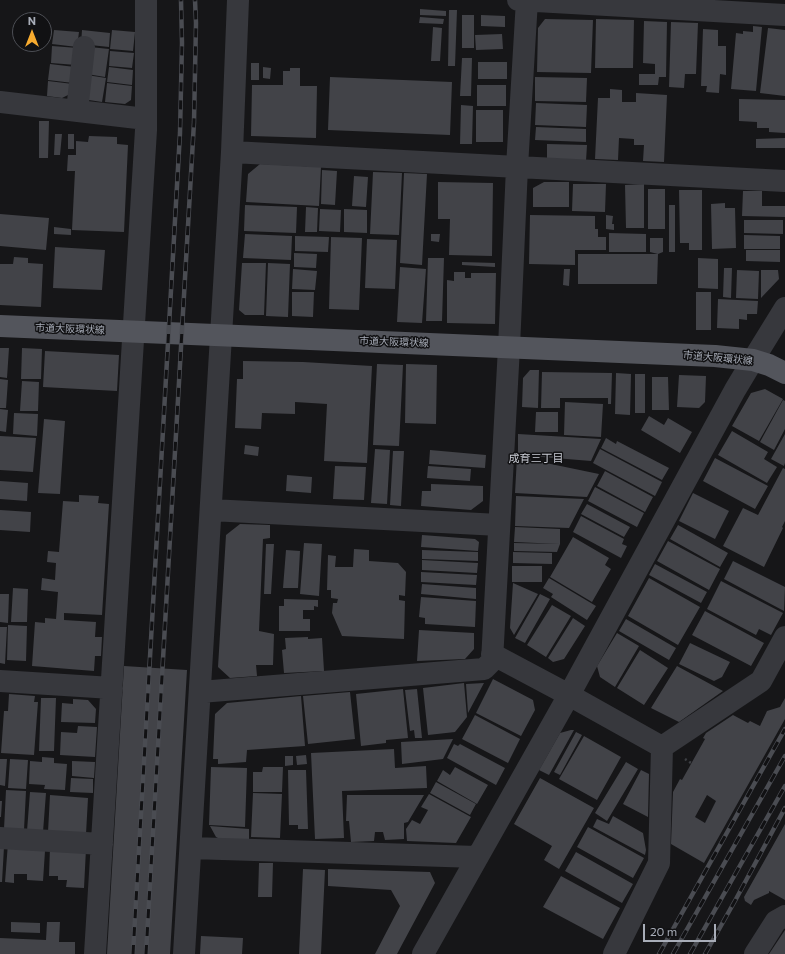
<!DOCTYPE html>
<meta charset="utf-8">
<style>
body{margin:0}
#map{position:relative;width:785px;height:954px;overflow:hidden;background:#161618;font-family:Commissioner,sans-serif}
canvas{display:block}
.north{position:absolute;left:12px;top:12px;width:40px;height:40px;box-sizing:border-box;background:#111113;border:1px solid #4d4f55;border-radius:50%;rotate:0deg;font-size:11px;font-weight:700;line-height:16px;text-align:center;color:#a8adb8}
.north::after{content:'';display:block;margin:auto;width:14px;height:18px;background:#f7ab2f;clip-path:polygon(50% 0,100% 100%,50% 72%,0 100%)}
.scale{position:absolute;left:643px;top:924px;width:73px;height:18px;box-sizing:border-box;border:2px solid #a8adb8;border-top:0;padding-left:5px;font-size:12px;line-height:14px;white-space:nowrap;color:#a8adb8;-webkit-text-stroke:3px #111113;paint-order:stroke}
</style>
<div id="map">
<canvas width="785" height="954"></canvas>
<div class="north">N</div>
<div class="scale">20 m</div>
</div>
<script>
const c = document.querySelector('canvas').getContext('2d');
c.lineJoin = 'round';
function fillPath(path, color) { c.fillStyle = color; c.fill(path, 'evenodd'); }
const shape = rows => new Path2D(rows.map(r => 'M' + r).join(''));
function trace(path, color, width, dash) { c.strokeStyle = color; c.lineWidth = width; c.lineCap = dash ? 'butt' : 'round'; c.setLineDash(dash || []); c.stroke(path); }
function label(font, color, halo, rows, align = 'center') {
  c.font = font + ' Commissioner,"Noto Sans JP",sans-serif'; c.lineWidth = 3; c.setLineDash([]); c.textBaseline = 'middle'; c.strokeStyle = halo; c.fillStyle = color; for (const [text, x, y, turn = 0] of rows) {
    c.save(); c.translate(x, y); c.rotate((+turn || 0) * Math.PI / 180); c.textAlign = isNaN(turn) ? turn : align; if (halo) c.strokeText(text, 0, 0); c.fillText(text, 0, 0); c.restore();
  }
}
fillPath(shape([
 [420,9,446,11,446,16,420,15],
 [449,10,457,10,455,66,448,66],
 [462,15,474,15,474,48,462,48],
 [481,15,505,16,505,27,481,26],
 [420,17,444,19,443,24,419,23],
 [545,19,593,20,591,73,537,72,538,28],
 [596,19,634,20,633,68,595,68],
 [644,21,667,22,666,77,659,77,658,85,639,85,639,74,655,74,655,64,643,63],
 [671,22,698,23,696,74,685,74,684,88,669,87],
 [753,26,762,27,756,91,731,89,736,33,743,34,743,31,753,32],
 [433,27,442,28,440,61,431,61],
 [768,28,785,30,785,96,760,93],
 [703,29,718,30,718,46,726,46,726,75,720,74,719,93,706,92,707,86,701,86],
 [54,30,79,32,77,47,52,44],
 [82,30,110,33,109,47,81,44],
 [112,30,135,32,133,51,110,49],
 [502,34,503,49,476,50,475,35],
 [52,46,78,48,76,65,51,63],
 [90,47,109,49,105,77,87,74],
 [110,51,134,53,132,68,109,66],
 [462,58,472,58,471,96,460,96],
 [478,62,507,62,507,79,478,79],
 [251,63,259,63,259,80,251,80],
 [50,64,75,67,73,83,48,80],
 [109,67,133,70,132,85,107,82],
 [263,67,271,68,270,79,263,78],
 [290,68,300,68,300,86,317,86,316,138,251,136,252,85,283,85,283,71,290,71],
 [87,75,106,78,102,102,89,100,84,94],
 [330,77,452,82,450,135,328,130],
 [535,77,587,78,586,102,535,101],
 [48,81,73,84,72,93,62,98,47,96],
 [107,83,132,86,131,100,125,104,105,102],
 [477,85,506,85,506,106,477,106],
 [610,89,622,90,622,102,636,102,636,93,667,95,664,162,643,161,644,145,634,145,634,139,619,138,618,160,595,159,598,98,610,98],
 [739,99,785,100,785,133,769,132,769,128,757,128,757,122,739,121],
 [536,103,587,105,586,127,535,125],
 [461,105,473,106,472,144,460,144],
 [476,110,503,110,503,142,476,142],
 [39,121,49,121,48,158,39,158],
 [536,127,586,129,586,142,535,140],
 [55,134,62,134,60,155,54,155],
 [68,134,74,134,74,149,68,149],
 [89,136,117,137,117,144,128,145,124,232,72,230,75,171,67,171,68,155,76,155,76,141,88,142],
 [785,138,785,148,756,148,756,139],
 [547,144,587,145,586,161,547,160],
 [260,164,321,167,319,206,246,202,248,174],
 [322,170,337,171,335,205,321,204],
 [373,172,402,173,399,235,370,234],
 [404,173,427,174,422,265,400,263],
 [354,176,368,177,366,207,352,206],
 [438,182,493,183,492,256,449,255,450,219,438,219],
 [544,182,569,182,569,207,533,207,533,188],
 [573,184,606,184,605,212,572,211],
 [644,184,644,228,626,228,625,185],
 [648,189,665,189,665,229,648,229],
 [679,190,702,190,702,250,689,250,689,243,680,243],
 [743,191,762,191,762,206,785,206,785,217,742,216],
 [725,203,725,208,735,208,736,248,712,249,711,204],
 [245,205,297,207,296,233,244,231],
 [669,205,675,205,675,252,669,252],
 [306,207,318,208,317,232,305,232],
 [320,209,341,210,340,232,319,231],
 [344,209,367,210,367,233,344,232],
 [0,214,49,218,46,250,0,246],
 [530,215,595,216,595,229,598,229,598,237,606,237,606,250,575,250,575,265,529,264],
 [606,215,613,216,612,224,614,224,614,230,606,229],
 [744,220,783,220,783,234,744,233],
 [54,227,71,229,71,235,54,234],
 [609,233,646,234,646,252,609,252],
 [245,234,292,236,291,260,243,258],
 [431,234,440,234,439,242,431,241],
 [744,235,780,236,780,249,744,249],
 [295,236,329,237,328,252,295,251],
 [331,237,362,238,359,310,329,309],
 [650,238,663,238,663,252,658,254,657,284,578,284,578,254,658,254,650,252],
 [367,239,397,240,395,289,365,288],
 [55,247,105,250,102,290,53,288],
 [746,250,780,250,780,262,746,261],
 [294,253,317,254,316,268,294,267],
 [14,257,28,258,28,263,43,264,41,307,0,305,0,264,13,264],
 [428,258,444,258,442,321,426,321],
 [698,258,718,259,718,289,698,288],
 [462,262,495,263,495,267,462,265],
 [242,263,266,263,264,315,245,315,239,310],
 [268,263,290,264,288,317,266,316],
 [400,267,426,269,422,323,397,322],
 [724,268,732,268,731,298,723,297],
 [293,269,317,271,315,290,292,289],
 [564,269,570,269,569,286,563,285],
 [737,270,759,271,758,299,736,298],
 [761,270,778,270,779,279,761,298],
 [454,272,465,272,465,278,471,278,471,273,496,273,495,324,447,323,447,280,454,281],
 [292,292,314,292,313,317,292,316],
 [696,292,711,292,711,330,696,330],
 [718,299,758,301,757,314,747,314,747,320,739,319,739,329,717,328],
 [0,348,9,348,7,378,0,377],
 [22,348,42,349,41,379,21,379],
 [45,351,119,355,117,391,43,387],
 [243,361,303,362,372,366,367,463,324,461,327,404,295,402,295,414,262,413,261,429,235,428,237,379,243,379],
 [377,364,403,365,399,446,373,445],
 [406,364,437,365,436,424,405,423],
 [530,370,539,370,538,408,522,407,523,378],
 [542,372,612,373,611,404,608,404,608,398,560,398,560,408,541,408],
 [616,373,631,374,630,415,615,414],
 [635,374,645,374,645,413,635,413],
 [679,375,706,376,705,402,699,408,677,407],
 [652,377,668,377,669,410,652,410],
 [0,379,8,380,6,408,0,408],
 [22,381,39,382,38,411,20,411],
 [765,389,783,399,759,441,732,426,751,393],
 [783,400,785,401,785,429,774,450,760,442],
 [565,402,603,404,601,437,564,435],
 [0,409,8,410,6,432,0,431],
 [536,412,558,412,558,432,535,432],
 [14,413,38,414,37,436,13,434],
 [649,416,664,425,668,418,692,432,680,453,641,430],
 [44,419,65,421,60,494,38,493],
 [732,431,768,452,764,459,777,467,767,483,718,455],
 [518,434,601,439,591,461,518,455],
 [785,434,785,463,784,466,771,459],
 [0,436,36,438,33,472,0,470],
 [606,438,616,444,617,441,669,468,662,480,601,448],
 [245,445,259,447,258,456,244,454],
 [375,449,390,450,387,504,371,503],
 [600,449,662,482,655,496,593,463],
 [430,450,486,455,485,468,429,464],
 [393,451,404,451,401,506,390,505],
 [517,457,599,474,587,497,515,493],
 [715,458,768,486,755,509,703,481],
 [335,466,366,467,364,500,333,499],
 [428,466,471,469,470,481,427,478],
 [783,468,785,469,785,521,782,527,783,528,764,567,723,546,743,508,758,515],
 [605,471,653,497,645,512,597,486],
 [287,475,312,477,311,493,286,491],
 [0,481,28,483,27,501,0,499],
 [431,484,483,486,483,501,471,510,421,506,422,491,431,491],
 [595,487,644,513,637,527,588,501],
 [693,493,729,511,715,539,679,521],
 [79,495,99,496,98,503,109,504,102,615,64,613,64,620,96,622,95,637,102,637,101,656,95,656,94,671,32,666,35,622,45,623,45,618,56,619,58,592,41,590,42,578,55,580,56,563,47,562,48,551,59,552,63,501,79,502],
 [516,496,584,499,569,528,515,526],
 [587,504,630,527,624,537,581,514],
 [0,510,31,512,30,532,0,530],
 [581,516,624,539,622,544,627,546,621,558,573,532],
 [240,524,270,525,270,538,263,539,259,631,274,634,273,665,256,665,257,676,230,678,218,667,226,535],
 [678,525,728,553,720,567,670,539],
 [515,527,560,529,560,544,514,542],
 [422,535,475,539,479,542,478,551,421,547],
 [573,537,609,558,605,565,611,569,592,602,550,577],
 [668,541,720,569,709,590,657,561],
 [304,543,322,544,319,596,300,594],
 [514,543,560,544,557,552,514,551],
 [266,544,274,544,271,594,264,594],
 [354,549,369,550,369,561,398,563,406,572,405,596,399,595,399,600,405,601,404,639,342,636,332,613,333,603,337,603,338,599,331,598,331,590,327,590,328,555,336,556,335,567,353,567],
 [286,550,300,551,298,588,283,588],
 [422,550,478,552,478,561,422,559],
 [513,552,552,553,552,564,513,563],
 [422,560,478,563,477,573,422,570],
 [733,561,785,587,784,611,724,579],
 [655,564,707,592,701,603,649,575],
 [512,566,542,566,542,582,512,582],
 [421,572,477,575,476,585,421,582],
 [549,578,596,606,587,620,551,597,553,594,543,588],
 [649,578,700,607,678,645,628,616],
 [721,581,783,613,771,635,759,629,756,635,707,609],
 [513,583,538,594,514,635,510,628],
 [422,584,476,588,476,599,421,594],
 [13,588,28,589,27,622,11,622],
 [0,594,9,594,8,623,0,622],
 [540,594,550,599,525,643,515,638],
 [421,597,476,601,475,627,425,624,425,618,419,617],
 [284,599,318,600,318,607,314,606,314,610,303,610,303,619,310,619,310,631,279,631,279,606,284,606],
 [552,605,571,616,546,657,527,645],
 [705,611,764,643,751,666,692,635],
 [573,618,585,626,564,659,553,662,548,658],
 [626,619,676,648,669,660,619,631],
 [8,625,27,626,26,661,7,660],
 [0,627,7,627,5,664,0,663],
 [419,630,474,633,474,649,465,659,417,661],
 [617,633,639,646,615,687,600,677,597,666],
 [308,637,308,639,322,638,324,671,284,673,282,650,286,649,285,638],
 [690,643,730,662,722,677,714,681,679,664],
 [640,650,668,668,644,705,617,688],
 [124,666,187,670,170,954,107,954],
 [677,666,723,691,679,722,651,708],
 [493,679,533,700,535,710,521,736,476,713],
 [464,683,467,717,455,732,428,735,423,688],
 [484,683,468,713,466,684],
 [403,689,408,738,386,740,386,743,361,746,356,694],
 [417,689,422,738,415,738,414,730,410,731,405,690],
 [350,692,355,739,308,744,303,696],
 [9,694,35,696,34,702,38,702,34,755,1,753,4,711,8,711],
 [301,696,305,746,247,750,246,762,218,764,218,759,213,759,215,714,227,703],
 [41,698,56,698,54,751,39,751],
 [785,698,785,719,704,863,671,844,673,792,680,779,682,780,705,739,703,738,706,733,733,715,748,723,750,721,760,726,767,711,780,707],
 [707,795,716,801,705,823,695,817],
 [73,699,88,700,96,709,95,723,61,722,62,703,73,704],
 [475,715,520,739,508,763,462,739],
 [78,726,97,727,95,757,60,755,61,732,77,733],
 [571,730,574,730,549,775,539,770,560,733],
 [576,732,582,735,560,775,554,772],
 [584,736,621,757,597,800,559,779],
 [453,739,443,759,402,764,401,742],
 [454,744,458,746,460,744,505,768,496,785,447,758],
 [394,749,395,768,426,766,427,788,342,791,344,838,315,839,311,753],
 [306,755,307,764,297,765,296,756],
 [285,756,293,756,293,765,285,766],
 [42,757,54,758,54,763,67,764,65,790,44,789,45,785,29,784,30,761,42,762],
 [0,759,7,759,5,786,0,785],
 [10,759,28,760,26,789,8,788],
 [72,761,95,762,94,778,72,776],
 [626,762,638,769,607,821,595,813],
 [211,767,247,768,245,827,209,825],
 [263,767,283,767,282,792,253,792,253,772,262,772],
 [455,767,488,785,477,804,437,781,443,770,450,775],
 [288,770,306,770,308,829,298,829,298,825,289,825],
 [641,770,649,774,648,817,623,804],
 [71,778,93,779,93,793,70,792],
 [540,778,594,808,559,869,544,860,552,846,514,824],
 [436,782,476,804,470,815,430,793],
 [6,790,26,791,24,830,4,829],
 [30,792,46,793,43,832,27,831],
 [253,793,282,794,280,838,251,837],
 [429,794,471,817,456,843,407,841,406,829,412,820,420,824,428,810,421,807],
 [50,795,88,798,86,834,48,832],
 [347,795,424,795,408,822,404,823,404,839,385,840,383,832,375,832,374,841,351,842,349,821,346,821],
 [0,801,2,801,1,817,0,817],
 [613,816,643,833,646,850,645,855,593,827,597,819,609,824],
 [785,824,785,900,769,891,769,893,754,900,751,905,745,901,744,897],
 [210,826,249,829,249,840,222,840,216,837],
 [588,827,644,858,633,878,577,847],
 [8,843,45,851,43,881,27,880,27,874,14,874,14,883,5,882],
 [0,847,4,847,2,882,0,882],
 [50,847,86,849,84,888,66,887,67,880,58,880,58,876,49,876],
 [576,852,633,884,622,903,565,871],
 [259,863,273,863,272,897,258,897],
 [303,869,325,870,321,954,299,954],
 [328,869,430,872,435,883,397,954,375,954,400,906,391,890,328,886],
 [561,876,620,908,603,939,543,907],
 [11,922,40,923,40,933,11,932],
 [47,922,60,922,59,942,75,942,75,954,0,954,0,938,46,940],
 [785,930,785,954,769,954],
 [201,936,243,938,242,954,200,954]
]), '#424348');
trace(shape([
 [685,759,691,763]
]), '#3d3f44', 2.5, [2, 3]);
trace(shape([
 [518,0,785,15],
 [0,102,146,119],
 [77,111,84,47],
 [232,152,785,181],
 [211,510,499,525],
 [492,654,569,695,662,747],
 [0,681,112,688],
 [200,692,484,669,492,661,509,347,517,167,527,0],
 [0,838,102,844],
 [191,848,477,857],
 [95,954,146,130,146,0],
 [184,954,232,152,238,0],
 [423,954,569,695,735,390,753,360,785,308],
 [614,954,659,863,662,747,761,681,785,637],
 [755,954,776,921,785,916]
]), '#37383d', 22);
trace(shape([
 [0,326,715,356,753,360,769,365,785,373]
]), '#53555c', 22);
const rail = shape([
 [133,954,180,133,182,43,181,0],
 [146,954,194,122,196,23,195,0],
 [659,954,785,729],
 [673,954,785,756],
 [690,954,785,786],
 [705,954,736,899,785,808]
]);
trace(rail, '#4a4c52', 4.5);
trace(rail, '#111113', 3, [9]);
label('10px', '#a8adb8', '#111113', [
 ["市道大阪環状線",70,329,2],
 ["市道大阪環状線",394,342,2],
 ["市道大阪環状線",718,358,5]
]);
label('11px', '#c9ccd4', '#111113', [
 ["成育三丁目",536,458]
]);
</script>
